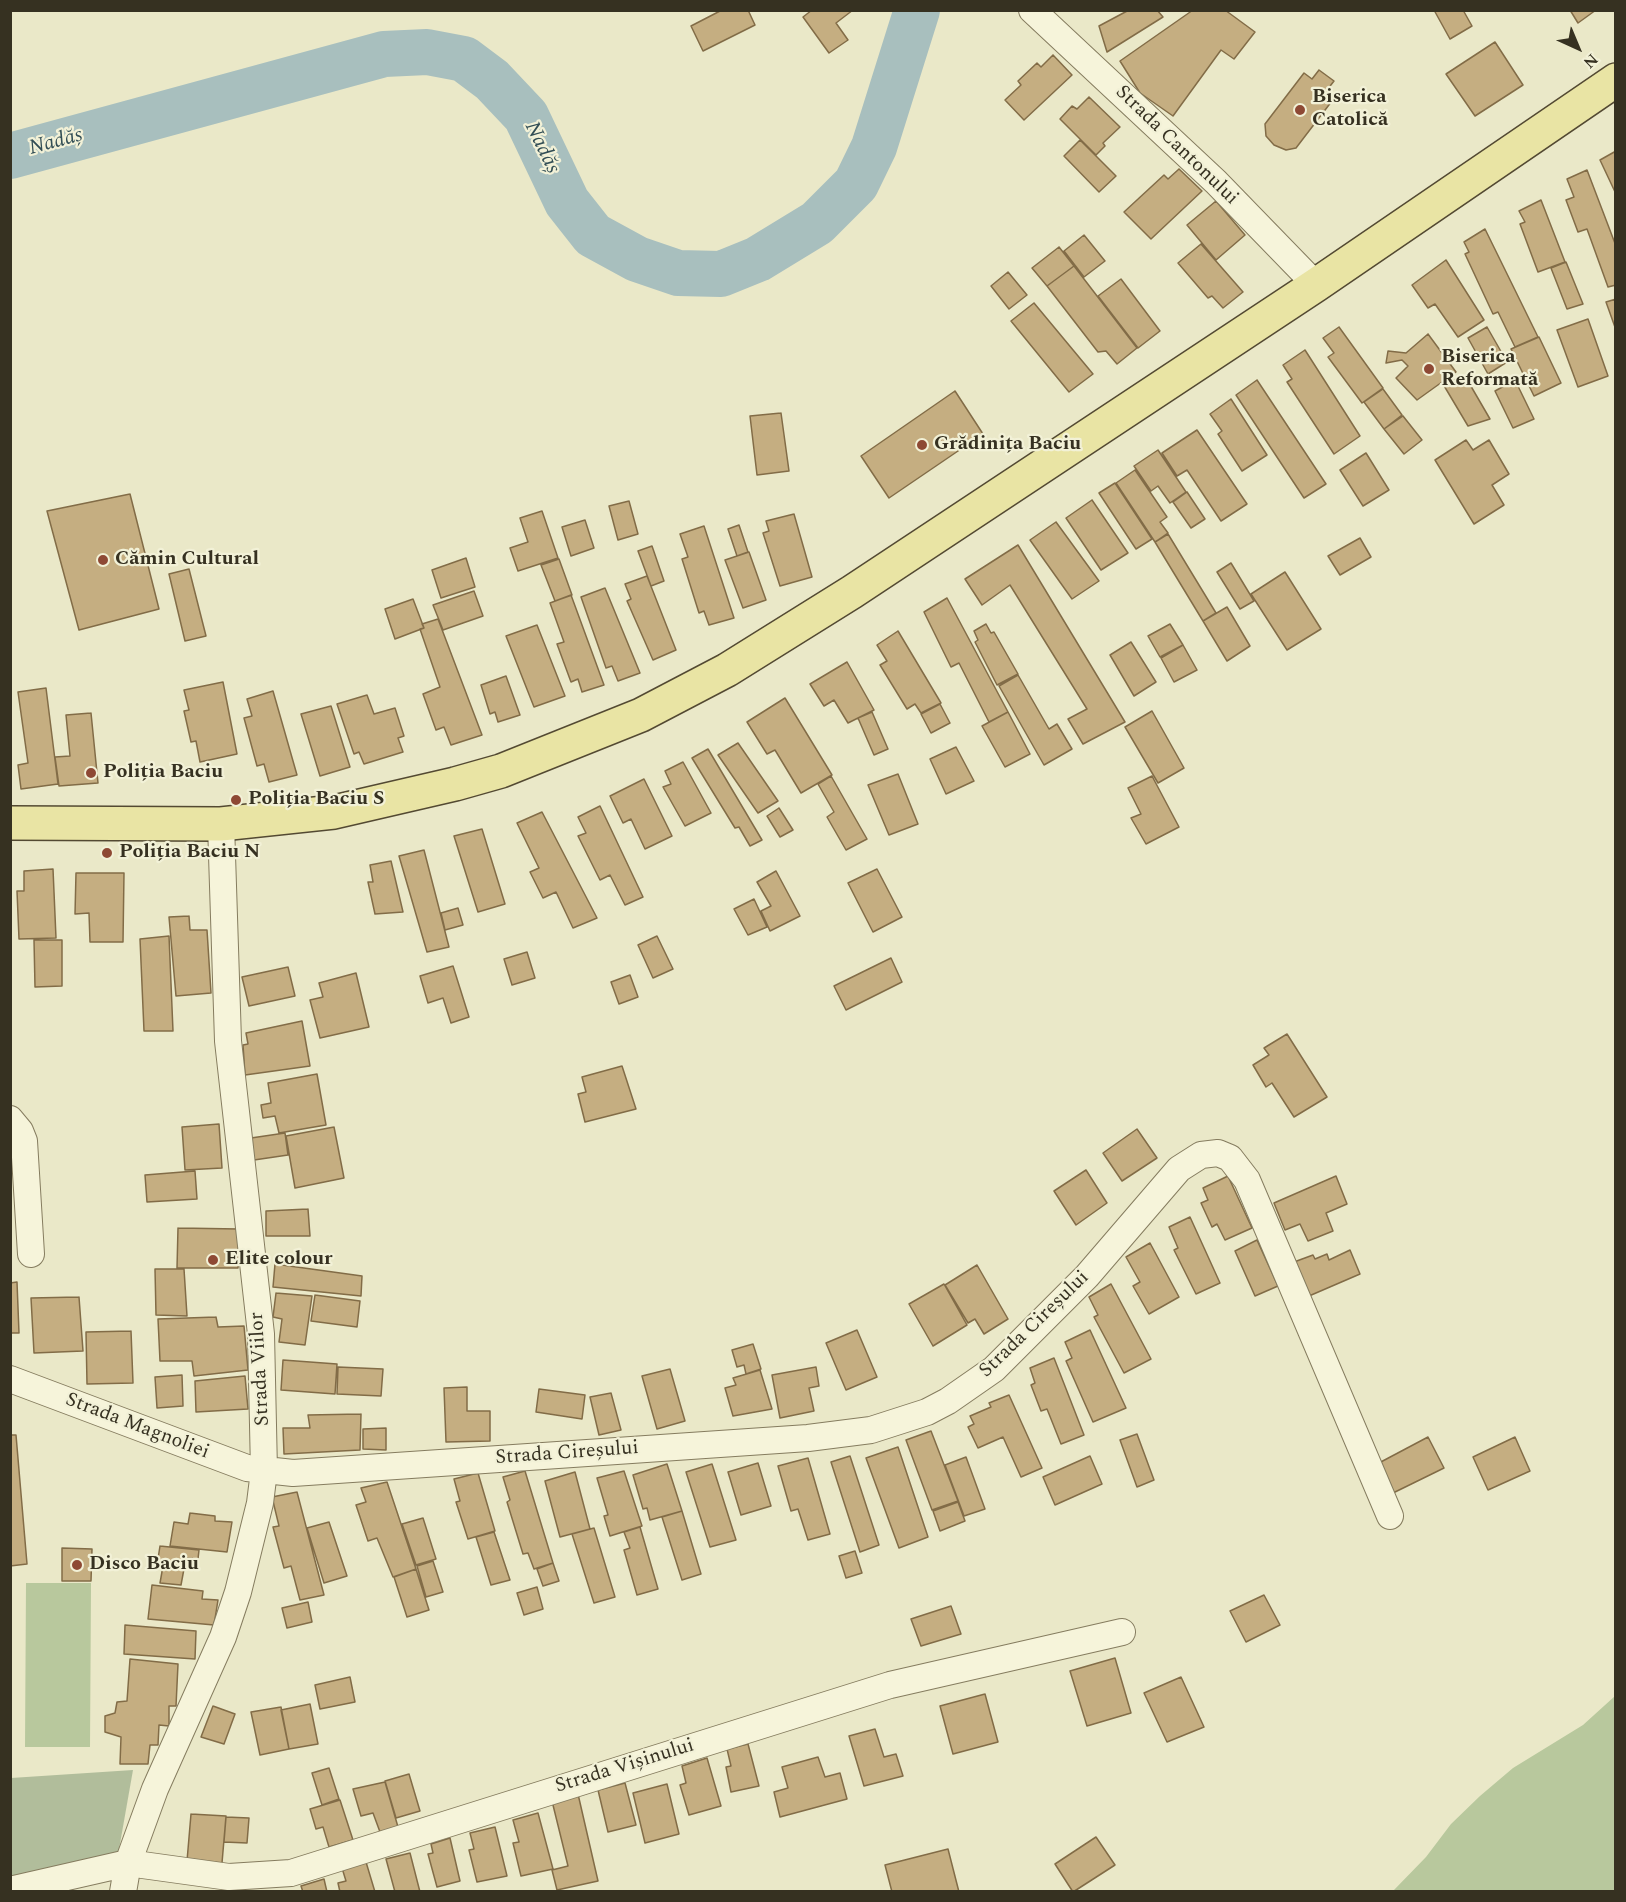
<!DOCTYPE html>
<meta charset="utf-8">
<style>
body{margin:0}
#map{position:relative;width:1626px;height:1902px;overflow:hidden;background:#eae8c8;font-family:Spectral,serif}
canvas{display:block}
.frame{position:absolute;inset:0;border:12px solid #363121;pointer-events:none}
.north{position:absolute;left:1548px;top:18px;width:60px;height:60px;-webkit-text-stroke:4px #f2f1d7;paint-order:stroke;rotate:136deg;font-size:16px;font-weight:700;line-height:24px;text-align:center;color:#363121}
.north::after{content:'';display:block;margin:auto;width:21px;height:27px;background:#363121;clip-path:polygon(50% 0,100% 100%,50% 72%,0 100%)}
</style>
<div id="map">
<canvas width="1626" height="1902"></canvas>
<div class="frame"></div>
<div class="north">N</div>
</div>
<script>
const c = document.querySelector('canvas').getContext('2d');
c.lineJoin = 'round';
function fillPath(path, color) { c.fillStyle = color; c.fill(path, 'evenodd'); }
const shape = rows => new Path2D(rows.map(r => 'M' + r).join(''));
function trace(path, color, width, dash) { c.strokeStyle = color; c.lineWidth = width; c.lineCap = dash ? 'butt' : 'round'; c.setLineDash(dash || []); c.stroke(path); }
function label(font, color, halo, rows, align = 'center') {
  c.font = font + ' Spectral,serif'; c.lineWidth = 4.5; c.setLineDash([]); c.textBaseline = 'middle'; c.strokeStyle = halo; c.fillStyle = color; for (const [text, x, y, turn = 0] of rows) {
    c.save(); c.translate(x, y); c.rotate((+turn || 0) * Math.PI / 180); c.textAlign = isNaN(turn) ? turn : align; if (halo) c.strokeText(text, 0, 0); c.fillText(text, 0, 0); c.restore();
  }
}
fillPath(shape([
 [26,1583,91,1583,90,1747,25,1747],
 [1615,1696,1615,1891,1393,1891,1426,1857,1451,1824,1480,1796,1513,1768,1583,1725]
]), '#b8c89d');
fillPath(shape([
 [133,1770,118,1855,11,1876,11,1778]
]), '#b1bd9b');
trace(shape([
 [10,156,384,54,427,52,464,59,492,80,526,116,567,202,593,235,637,259,678,273,721,274,758,259,817,223,856,184,874,147,917,10]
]), '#a8bfbe', 46);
const building = shape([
 [722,10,748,10,755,25,703,51,691,26,722,10],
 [812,10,853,10,836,23,848,40,829,53,803,17,812,10],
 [1129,10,1157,10,1163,17,1107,52,1099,26,1129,10],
 [1193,10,1225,10,1255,32,1234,59,1221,50,1173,116,1140,93,1120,61,1193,10],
 [1434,10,1463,10,1472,26,1450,39,1434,10],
 [1570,10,1596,10,1578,23,1570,10],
 [1495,42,1523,85,1475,116,1446,74,1495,42],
 [1053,55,1072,75,1024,120,1005,100,1021,85,1018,81,1037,63,1041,67,1053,55],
 [1319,70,1334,81,1327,90,1335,97,1296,148,1286,150,1274,145,1266,136,1265,124,1304,73,1312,79,1319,70],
 [1089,97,1120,127,1103,143,1105,146,1096,155,1060,119,1072,106,1077,109,1089,97],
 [1080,140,1116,176,1099,192,1064,156,1080,140],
 [1616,151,1616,194,1600,160,1616,151],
 [1179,169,1202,191,1151,239,1124,212,1164,175,1168,179,1179,169],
 [1587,170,1616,246,1616,285,1608,287,1587,229,1578,232,1566,200,1574,197,1567,179,1587,170],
 [1541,200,1565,262,1538,272,1520,224,1525,222,1519,211,1541,200],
 [1216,201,1245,235,1216,260,1187,225,1216,201],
 [1485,229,1538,337,1515,347,1498,312,1493,314,1465,254,1469,252,1464,242,1485,229],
 [1084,235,1105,261,1084,277,1064,251,1084,235],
 [1201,244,1243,292,1223,308,1212,296,1208,298,1178,263,1201,244],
 [1059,247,1074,266,1047,286,1032,268,1059,247],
 [1446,260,1484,320,1458,337,1435,304,1428,308,1412,285,1446,260],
 [1566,262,1583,304,1567,309,1551,268,1566,262],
 [1074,266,1137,348,1117,364,1106,351,1098,352,1047,286,1074,266],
 [1008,272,1027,295,1009,309,991,286,1008,272],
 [1121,279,1160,331,1138,348,1098,296,1121,279],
 [1616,299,1616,330,1606,302,1616,299],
 [1034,303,1093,374,1069,392,1011,321,1034,303],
 [1588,319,1608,376,1578,387,1557,330,1588,319],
 [1339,327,1383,388,1362,403,1328,357,1334,353,1323,338,1339,327],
 [1487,327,1507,362,1488,374,1468,338,1487,327],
 [1428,334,1456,372,1417,400,1396,378,1408,366,1402,360,1386,363,1388,351,1406,353,1428,334],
 [1539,337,1561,383,1534,396,1511,349,1539,337],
 [1305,350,1360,436,1334,454,1287,382,1292,379,1283,365,1305,350],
 [1465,376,1490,419,1468,426,1443,384,1465,376],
 [1257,380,1326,484,1304,498,1236,395,1257,380],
 [1515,380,1534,419,1513,428,1495,391,1515,380],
 [1383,389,1402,415,1384,429,1364,402,1383,389],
 [955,391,983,434,889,498,861,456,955,391],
 [1231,399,1267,455,1242,471,1218,434,1222,431,1210,414,1231,399],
 [781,413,789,471,757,475,750,416,781,413],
 [1403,416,1422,440,1404,454,1384,429,1403,416],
 [1197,430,1247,504,1221,521,1187,470,1177,476,1162,453,1197,430],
 [1466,440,1473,450,1489,440,1509,474,1492,485,1504,505,1474,524,1435,460,1466,440],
 [1158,450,1186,492,1170,503,1158,486,1151,491,1134,466,1158,450],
 [1366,453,1389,490,1363,506,1340,470,1366,453],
 [1135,470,1167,517,1160,522,1168,533,1155,542,1116,483,1135,470],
 [1115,483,1152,539,1136,549,1099,493,1115,483],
 [1187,492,1205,519,1191,528,1173,502,1187,492],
 [130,494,159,609,79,630,47,511,130,494],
 [1092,500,1128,553,1101,570,1066,518,1092,500],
 [629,501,638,534,618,540,609,506,629,501],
 [542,511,558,558,518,571,510,548,528,542,520,518,542,511],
 [794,514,812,577,780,586,763,533,769,531,766,521,794,514],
 [585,520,594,548,571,556,562,527,585,520],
 [1056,522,1099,581,1072,599,1030,540,1056,522],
 [739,525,748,552,737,556,728,529,739,525],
 [704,526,734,618,709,625,704,611,699,613,682,559,688,557,680,534,704,526],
 [1168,534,1216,613,1203,621,1155,542,1168,534],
 [1360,538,1371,557,1340,575,1328,556,1360,538],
 [1018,545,1125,722,1083,744,1068,719,1087,709,1010,585,982,605,965,579,1018,545],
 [652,546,664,581,651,586,638,551,652,546],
 [749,552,766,600,743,608,725,560,749,552],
 [466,558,475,587,441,598,432,570,466,558],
 [559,559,572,595,555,601,541,565,559,559],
 [1231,563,1254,601,1240,609,1217,572,1231,563],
 [189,569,206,636,185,641,169,574,189,569],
 [1285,572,1321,629,1287,650,1251,594,1285,572],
 [647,576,676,650,653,660,627,601,631,599,625,584,647,576],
 [605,588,640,673,618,681,612,666,606,668,581,597,605,588],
 [474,591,483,616,443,630,433,605,474,591],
 [571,595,604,685,582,692,578,679,571,682,557,644,564,642,550,603,571,595],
 [947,598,1008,712,989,722,959,663,951,667,924,612,947,598],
 [413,599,424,628,395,639,385,609,413,599],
 [1227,607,1250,646,1227,661,1203,621,1227,607],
 [438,619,482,735,451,745,444,727,436,730,423,694,440,687,420,629,424,628,422,624,438,619],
 [986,624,991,633,994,632,1018,674,997,685,975,642,978,640,974,631,986,624],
 [1170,624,1183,645,1160,657,1148,636,1170,624],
 [537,625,565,696,534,707,506,636,537,625],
 [898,631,941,703,921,713,915,704,907,709,880,665,887,661,877,645,898,631],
 [1131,642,1156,682,1134,696,1110,655,1131,642],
 [1183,645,1197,670,1174,682,1161,658,1183,645],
 [847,662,874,710,848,723,834,700,824,706,810,684,847,662],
 [1018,675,1049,729,1057,724,1072,749,1044,765,999,686,1018,675],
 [506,676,520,715,498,722,495,712,490,714,481,685,506,676],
 [223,682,237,754,200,762,196,741,191,742,184,711,189,710,184,690,223,682],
 [46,688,58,784,21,789,18,765,28,763,18,692,46,688],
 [273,691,297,775,269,782,264,764,257,766,244,718,252,716,247,699,273,691],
 [367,695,374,714,395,708,404,736,398,738,403,752,364,764,359,752,354,754,337,704,367,695],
 [785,698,832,775,801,793,775,750,767,754,747,722,785,698],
 [940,704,950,723,931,733,921,714,940,704],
 [331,706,350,767,320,776,301,714,331,706],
 [1152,711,1184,768,1158,783,1125,727,1152,711],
 [872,712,888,749,874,755,858,718,872,712],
 [1008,712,1030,754,1005,767,982,726,1008,712],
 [91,713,98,783,59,786,55,757,70,756,66,715,91,713],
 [738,743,778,801,758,813,718,755,738,743],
 [956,747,974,781,946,794,930,759,956,747],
 [708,749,762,840,750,846,739,827,735,828,692,758,708,749],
 [683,762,711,813,685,826,663,787,671,784,665,771,683,762],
 [898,774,918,824,889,835,868,785,898,774],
 [831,776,867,839,846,850,827,817,834,812,818,784,831,776],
 [1152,776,1179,827,1146,844,1131,818,1141,814,1128,788,1152,776],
 [644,779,672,836,645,849,631,819,623,823,610,796,644,779],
 [600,806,643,897,625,905,610,875,600,880,578,836,586,833,578,817,600,806],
 [779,808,793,830,780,837,767,816,779,808],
 [542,812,597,918,573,928,556,892,543,898,530,872,539,868,517,823,542,812],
 [482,829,505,904,478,912,454,836,482,829],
 [424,850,449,947,427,952,399,856,424,850],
 [391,861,403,912,375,914,368,882,373,882,370,865,391,861],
 [53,869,56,938,19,939,17,891,24,891,24,871,53,869],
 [877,869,902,917,873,932,848,883,877,869],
 [776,871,800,916,770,931,761,911,771,906,757,882,776,871],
 [76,873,124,873,123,942,90,942,89,913,75,914,76,873],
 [754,899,767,927,748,935,734,909,754,899],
 [458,908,463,925,445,930,441,913,458,908],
 [189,916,190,930,207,930,211,993,176,996,169,917,189,916],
 [169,936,173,1031,144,1031,140,939,169,936],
 [657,936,673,969,653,978,638,945,657,936],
 [34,940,62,940,62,986,35,987,34,940],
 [527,952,535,978,512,985,504,959,527,952],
 [891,958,902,982,846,1010,834,986,891,958],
 [453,966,469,1017,451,1023,443,998,428,1003,420,976,453,966],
 [288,967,295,996,249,1006,242,977,288,967],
 [356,973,369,1027,320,1038,310,1000,323,997,319,983,356,973],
 [630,975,638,997,619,1004,611,982,630,975],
 [302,1021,310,1066,245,1075,243,1045,248,1044,246,1033,302,1021],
 [1287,1034,1327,1097,1294,1117,1272,1083,1266,1087,1253,1065,1269,1055,1264,1048,1287,1034],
 [622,1066,636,1109,585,1122,578,1094,586,1092,582,1077,622,1066],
 [317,1074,326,1125,279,1133,275,1116,263,1118,261,1105,271,1103,268,1083,317,1074],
 [219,1124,222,1168,185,1170,182,1127,219,1124],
 [334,1127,344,1178,295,1188,286,1136,334,1127],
 [1137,1129,1157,1158,1122,1181,1103,1153,1137,1129],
 [285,1133,288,1155,254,1160,251,1138,285,1133],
 [1086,1170,1107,1203,1076,1225,1054,1191,1086,1170],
 [195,1171,197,1199,147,1202,145,1175,195,1171],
 [1228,1176,1252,1228,1225,1240,1217,1224,1212,1227,1201,1203,1208,1200,1203,1188,1228,1176],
 [1336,1176,1347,1204,1326,1213,1333,1231,1308,1241,1300,1224,1285,1230,1274,1203,1336,1176],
 [308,1209,310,1236,266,1236,266,1211,308,1209],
 [1190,1217,1220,1283,1196,1294,1174,1250,1178,1248,1169,1227,1190,1217],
 [178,1228,239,1229,238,1268,177,1268,178,1228],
 [1257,1240,1278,1286,1255,1296,1235,1251,1257,1240],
 [1150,1243,1179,1297,1149,1314,1133,1286,1140,1282,1126,1257,1150,1243],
 [1350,1250,1360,1274,1309,1296,1294,1262,1313,1255,1315,1259,1327,1254,1329,1260,1350,1250],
 [275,1264,362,1276,361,1296,273,1287,275,1264],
 [977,1265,1008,1319,984,1334,975,1319,968,1323,945,1285,977,1265],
 [155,1269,184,1269,187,1316,156,1315,155,1269],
 [17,1282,19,1333,10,1333,10,1283,17,1282],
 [944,1284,967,1325,933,1346,909,1304,944,1284],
 [1111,1284,1151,1359,1124,1373,1094,1317,1098,1315,1089,1297,1111,1284],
 [276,1293,312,1296,305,1345,279,1342,282,1319,273,1317,276,1293],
 [315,1295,360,1301,357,1327,311,1321,315,1295],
 [79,1297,83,1351,34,1353,31,1298,79,1297],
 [216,1317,218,1327,244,1326,248,1370,194,1376,192,1361,160,1361,158,1319,216,1317],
 [857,1330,877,1377,846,1390,826,1343,857,1330],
 [1090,1330,1126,1408,1093,1422,1066,1361,1072,1358,1065,1342,1090,1330],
 [131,1331,133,1383,87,1384,86,1332,131,1331],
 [753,1344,761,1369,746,1374,744,1365,737,1367,732,1350,753,1344],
 [1054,1358,1084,1435,1061,1444,1047,1409,1041,1411,1031,1385,1035,1383,1030,1368,1054,1358],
 [283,1360,337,1364,335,1394,281,1390,283,1360],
 [338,1367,383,1369,381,1396,337,1394,338,1367],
 [816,1367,819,1386,809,1388,814,1411,780,1418,772,1375,816,1367],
 [670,1369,685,1421,657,1429,642,1376,670,1369],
 [760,1370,772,1409,733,1416,725,1388,736,1385,733,1378,760,1370],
 [182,1375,183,1406,157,1408,155,1377,182,1375],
 [245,1376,248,1409,196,1412,195,1381,245,1376],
 [467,1387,467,1411,490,1411,490,1441,446,1442,444,1388,467,1387],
 [539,1389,585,1395,582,1419,536,1412,539,1389],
 [611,1393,621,1430,599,1435,590,1397,611,1393],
 [1009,1395,1042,1468,1021,1477,1003,1437,978,1448,968,1427,974,1424,970,1416,991,1407,989,1403,1009,1395],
 [361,1414,360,1450,284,1454,283,1428,310,1428,308,1415,361,1414],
 [386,1428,386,1450,363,1449,363,1429,386,1428],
 [931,1431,958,1501,932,1510,906,1440,931,1431],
 [1137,1434,1154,1480,1137,1487,1120,1440,1137,1434],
 [10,1435,16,1435,27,1564,10,1566,10,1435],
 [1428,1437,1444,1468,1391,1494,1377,1464,1428,1437],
 [1515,1437,1530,1471,1488,1490,1473,1457,1515,1437],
 [898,1447,928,1537,899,1548,866,1458,898,1447],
 [850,1456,879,1545,860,1552,831,1462,850,1456],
 [1090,1456,1102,1484,1055,1505,1043,1477,1090,1456],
 [966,1457,985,1509,964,1516,945,1465,966,1457],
 [808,1458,830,1534,808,1540,798,1509,791,1511,778,1466,808,1458],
 [758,1463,771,1506,741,1515,728,1472,758,1463],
 [667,1464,682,1511,650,1520,647,1508,643,1509,633,1475,667,1464],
 [712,1464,736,1540,710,1547,686,1472,712,1464],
 [525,1471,553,1563,534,1569,528,1553,523,1554,507,1502,510,1500,503,1477,525,1471],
 [624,1471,642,1526,610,1536,604,1516,608,1515,597,1478,624,1471],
 [575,1472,590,1529,560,1537,545,1481,575,1472],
 [478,1473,495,1531,468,1539,456,1502,460,1501,454,1479,478,1473],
 [387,1482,416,1569,393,1577,377,1538,368,1541,356,1505,366,1502,361,1488,387,1482],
 [297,1492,324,1595,300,1600,291,1566,284,1568,273,1527,279,1526,272,1497,297,1492],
 [958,1502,965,1521,940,1531,933,1511,958,1502],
 [682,1511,701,1574,682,1580,662,1517,682,1511],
 [190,1513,215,1516,215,1521,232,1522,227,1552,170,1546,174,1522,188,1524,190,1513],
 [423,1518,436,1559,416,1565,402,1524,423,1518],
 [329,1522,347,1576,324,1583,307,1528,329,1522],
 [640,1527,658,1589,637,1595,624,1550,630,1548,624,1532,640,1527],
 [594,1528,615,1597,594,1603,572,1534,594,1528],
 [494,1532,510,1580,491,1585,476,1537,494,1532],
 [160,1546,199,1550,198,1559,186,1558,181,1585,160,1583,163,1566,157,1565,160,1546],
 [62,1548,92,1549,91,1581,62,1581,62,1548],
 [855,1551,862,1573,846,1578,839,1556,855,1551],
 [433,1561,443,1592,426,1597,417,1566,433,1561],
 [553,1563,559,1581,543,1586,537,1569,553,1563],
 [416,1569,429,1610,407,1617,394,1577,416,1569],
 [152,1585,203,1591,202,1599,218,1600,214,1625,148,1619,152,1585],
 [537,1587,543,1609,524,1615,517,1593,537,1587],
 [1264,1595,1280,1625,1246,1642,1230,1611,1264,1595],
 [308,1602,312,1622,287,1628,282,1608,308,1602],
 [951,1606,961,1634,921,1646,911,1619,951,1606],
 [125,1625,196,1631,195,1659,124,1654,125,1625],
 [1115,1658,1131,1713,1087,1726,1070,1671,1115,1658],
 [130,1659,178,1664,176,1706,169,1706,169,1726,159,1725,158,1745,150,1745,148,1764,120,1764,121,1737,105,1732,105,1716,115,1713,117,1702,127,1701,130,1659],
 [350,1677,355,1702,320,1709,315,1685,350,1677],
 [1181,1677,1204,1727,1167,1742,1144,1693,1181,1677],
 [985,1694,998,1742,953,1754,940,1706,985,1694],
 [310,1704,318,1744,289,1749,281,1710,310,1704],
 [213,1706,235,1714,224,1744,201,1737,213,1706],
 [281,1707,289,1749,260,1755,251,1712,281,1707],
 [875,1729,884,1757,896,1754,903,1776,864,1786,849,1736,875,1729],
 [748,1744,759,1786,731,1792,726,1767,731,1766,727,1749,748,1744],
 [818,1757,825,1777,840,1773,847,1799,780,1817,774,1792,788,1788,782,1767,818,1757],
 [707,1758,721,1806,689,1815,680,1785,686,1783,682,1766,707,1758],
 [329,1768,339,1799,322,1805,312,1773,329,1768],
 [409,1774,420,1811,396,1818,385,1781,409,1774],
 [385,1782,398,1827,380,1832,373,1813,361,1816,353,1789,385,1782],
 [625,1783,636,1825,608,1832,598,1790,625,1783],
 [667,1784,679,1834,645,1843,633,1793,667,1784],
 [578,1794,598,1881,557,1890,552,1870,568,1866,552,1801,578,1794],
 [340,1800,353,1840,329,1847,323,1827,316,1829,310,1809,340,1800],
 [538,1813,553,1869,521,1876,513,1843,519,1842,513,1820,538,1813],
 [191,1814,226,1816,222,1863,187,1861,191,1814],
 [226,1817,249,1818,247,1843,224,1842,226,1817],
 [495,1827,507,1876,477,1882,469,1850,474,1849,470,1833,495,1827],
 [1096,1837,1115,1865,1073,1892,1055,1864,1096,1837],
 [450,1838,460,1881,437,1887,428,1854,433,1853,431,1844,450,1838],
 [948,1849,959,1892,892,1892,885,1865,948,1849],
 [410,1853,420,1892,395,1892,386,1859,410,1853],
 [366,1862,375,1892,340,1892,338,1883,346,1881,342,1868,366,1862],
 [324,1879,327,1892,303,1892,301,1886,324,1879]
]);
fillPath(building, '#c5ae81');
trace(building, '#826c47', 1.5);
const minor = shape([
 [1032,10,1216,182,1316,285],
 [10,1119,20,1131,24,1141,31,1254],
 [10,1379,247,1468,293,1473,808,1438,871,1430,927,1412,948,1401,994,1369,1087,1276,1179,1169,1201,1155,1218,1153,1230,1158,1247,1180,1390,1516],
 [10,1890,128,1863,229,1877,291,1873,890,1685,1122,1632],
 [123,1892,128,1863,155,1789,223,1637,238,1592,260,1503,264,1471,261,1334,228,1041,221,824]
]);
const primary = shape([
 [10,823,221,824,334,812,455,784,501,771,641,715,727,670,852,592,1316,285,1616,80]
]);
trace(minor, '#857c5f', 28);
trace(primary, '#534932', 36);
trace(minor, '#f6f4da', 26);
trace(primary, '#e9e4a4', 33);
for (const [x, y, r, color] of [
 [1300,110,6,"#8e4934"],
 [1429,369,6,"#8e4934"],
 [922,445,6,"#8e4934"],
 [103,560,6,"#8e4934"],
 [91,773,6,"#8e4934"],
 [236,800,6,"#8e4934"],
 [107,853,6,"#8e4934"],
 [213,1260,6,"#8e4934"],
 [77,1565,6,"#8e4934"]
]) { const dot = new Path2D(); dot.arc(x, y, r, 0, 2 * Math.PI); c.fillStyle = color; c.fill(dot); trace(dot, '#f2f1d7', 2); }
label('bold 20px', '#363121', '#f2f1d7', [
 ["Biserica",1312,98],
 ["Catolică",1312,121],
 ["Biserica",1441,358],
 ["Reformată",1441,381],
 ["Grădinița Baciu",934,445],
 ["Cămin Cultural",115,560],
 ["Poliția Baciu",103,773],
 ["Poliția Baciu S",248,800],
 ["Poliția Baciu N",119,853],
 ["Elite colour",225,1260],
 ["Disco Baciu",89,1565]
], 'left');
label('20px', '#363121', '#f2f1d7', [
 ["Strada Cantonului",1176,146,44],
 ["Strada Cireșului",1035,1325,-44],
 ["Strada Viilor",261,1369,-93],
 ["Strada Magnoliei",137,1427,21],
 ["Strada Cireșului",567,1454,-4],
 ["Strada Vișinului",625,1767,-17]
]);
label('italic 21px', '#324e55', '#f2f1d7', [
 ["Nadăș",56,143,-15],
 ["Nadăș",541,148,64]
]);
</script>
